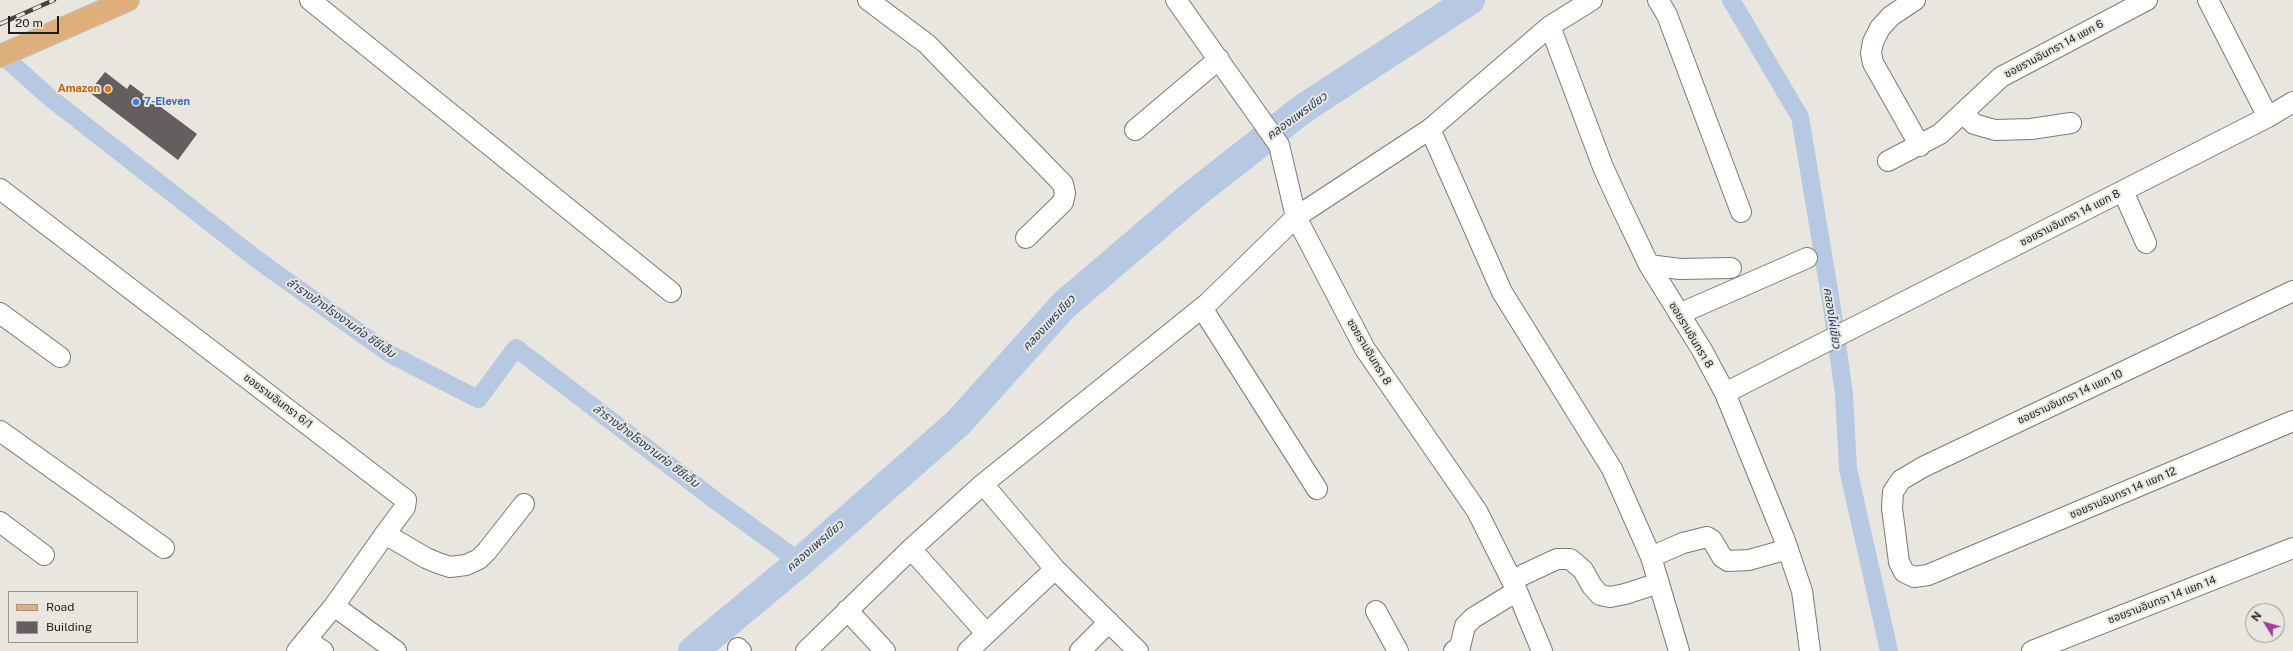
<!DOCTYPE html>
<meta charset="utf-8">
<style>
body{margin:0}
#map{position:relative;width:2293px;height:651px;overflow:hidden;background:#e8e6df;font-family:"Public Sans",sans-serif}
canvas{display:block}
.legend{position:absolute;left:8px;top:591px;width:130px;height:52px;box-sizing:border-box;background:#e8e6df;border:1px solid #989691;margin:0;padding:5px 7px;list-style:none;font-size:12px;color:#1f1e1c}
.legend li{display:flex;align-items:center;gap:8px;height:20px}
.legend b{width:20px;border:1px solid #989691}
.north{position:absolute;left:2245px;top:603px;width:40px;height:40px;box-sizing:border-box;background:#e8e6df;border:1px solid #989691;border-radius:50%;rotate:307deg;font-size:11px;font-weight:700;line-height:16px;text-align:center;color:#1f1e1c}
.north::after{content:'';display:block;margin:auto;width:14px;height:18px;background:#a43b9c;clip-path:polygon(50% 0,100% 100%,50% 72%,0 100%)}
.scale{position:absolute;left:8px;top:16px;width:51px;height:18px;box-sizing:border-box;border:2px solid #1f1e1c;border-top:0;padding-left:5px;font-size:12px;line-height:14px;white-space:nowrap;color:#1f1e1c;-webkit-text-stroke:3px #e8e6df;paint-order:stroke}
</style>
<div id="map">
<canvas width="2293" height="651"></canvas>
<ul class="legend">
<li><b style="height:5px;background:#deaf7a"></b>Road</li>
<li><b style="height:11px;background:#645e60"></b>Building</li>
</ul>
<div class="north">N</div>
<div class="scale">20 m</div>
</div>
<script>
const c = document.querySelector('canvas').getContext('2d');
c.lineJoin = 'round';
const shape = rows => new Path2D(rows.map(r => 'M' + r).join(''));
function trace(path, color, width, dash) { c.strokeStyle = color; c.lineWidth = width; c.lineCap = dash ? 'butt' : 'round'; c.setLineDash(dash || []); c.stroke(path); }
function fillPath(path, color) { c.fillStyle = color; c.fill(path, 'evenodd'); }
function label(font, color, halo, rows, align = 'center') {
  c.font = font + ' "Public Sans","Noto Sans Thai",sans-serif'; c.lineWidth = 4; c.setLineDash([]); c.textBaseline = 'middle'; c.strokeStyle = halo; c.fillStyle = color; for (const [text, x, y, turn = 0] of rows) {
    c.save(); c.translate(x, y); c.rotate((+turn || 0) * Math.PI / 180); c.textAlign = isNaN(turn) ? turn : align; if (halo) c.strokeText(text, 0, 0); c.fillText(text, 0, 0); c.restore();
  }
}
trace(shape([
 [1731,0,1800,117,1832,308,1844,394,1848,469,1889,651],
 [0,53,49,97,259,261,390,354,478,399,516,348,712,498,800,562]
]), '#b7c9e2', 18);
trace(shape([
 [693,651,800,562,958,423,1064,305,1194,194,1304,108,1470,0]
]), '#b7c9e2', 30);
fillPath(shape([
 [105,72,127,89,130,84,197,134,178,160,89,92]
]), '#645e60');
const minor = shape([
 [310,0,671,292],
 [868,0,927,44,1063,184,1065,193,1063,202,1026,238],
 [1176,0,1279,145,1296,217,1365,349,1477,511,1517,591,1542,651],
 [1658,0,1667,15,1741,212],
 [1915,0,1891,16,1880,28,1873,42,1871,53,1873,63,1920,146],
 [2208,0,2268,117],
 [1550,26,1603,167,1618,200,1649,265,1702,350,1725,393,1784,538,1802,591,1810,651],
 [1964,114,1974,124,1995,130,2031,129,2071,123],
 [1430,129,1502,292,1612,469,1651,557,1679,651],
 [1135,130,1219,59],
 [1888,161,1940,134,2001,77,2147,0],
 [0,189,406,500,405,507,385,534,334,606,297,651],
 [2123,191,2146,243],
 [1649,265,1680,269,1731,268],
 [2293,291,1923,467,1901,480,1893,492,1892,508,1899,562,1904,572,1914,577,1928,575,2293,421],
 [1202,308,1317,489],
 [0,313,60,357],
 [1679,314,1807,258],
 [1725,393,2268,117,2293,102],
 [0,431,164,548],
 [983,484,1055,569,1138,651],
 [0,522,44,555],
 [385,534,426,558,438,563,450,567,466,565,479,559,487,551,524,504],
 [911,549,986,633],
 [1651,557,1683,543,1707,537,1712,540,1722,557,1728,561,1749,560,1788,549],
 [1512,580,1557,559,1570,559,1583,570,1592,586,1600,595,1610,597,1625,594,1659,583],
 [334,606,396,651],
 [847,610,885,651],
 [1376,611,1398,651],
 [306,640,323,651],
 [738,648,741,651],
 [806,651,911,549,983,484,1208,303,1296,217,1430,129,1550,26,1592,0],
 [968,651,1055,569],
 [1080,651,1109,622],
 [1454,651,1460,647,1465,626,1473,618,1517,591],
 [2032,651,2293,548]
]);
const major = shape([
 [0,56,128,0]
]);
trace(minor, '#7c7a74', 22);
trace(major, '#c5c4c4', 24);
trace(minor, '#fff', 20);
trace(major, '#deaf7a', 22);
const rail = shape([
 [0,24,54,0]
]);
trace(rail, '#454340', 4.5);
trace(rail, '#e8e6df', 3, [9]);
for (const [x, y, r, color] of [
 [108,89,4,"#e8710a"],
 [136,102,4,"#3f7fe0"]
]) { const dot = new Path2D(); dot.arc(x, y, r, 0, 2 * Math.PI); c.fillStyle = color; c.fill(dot); trace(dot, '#e8e6df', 1.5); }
label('11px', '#1f1e1c', '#e8e6df', [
 ["ซอยรามอินทรา 14 แยก 6",2054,49,-28],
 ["ซอยรามอินทรา 14 แยก 8",2070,218,-27],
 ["ซอยรามอินทรา 8",1691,335,59],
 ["ซอยรามอินทรา 8",1369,352,59],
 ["ซอยรามอินทรา 14 แยก 10",2070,397,-25],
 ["ซอยรามอินทรา 6/1",278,401,37],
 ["ซอยรามอินทรา 14 แยก 12",2123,493,-23],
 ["ซอยรามอินทรา 14 แยก 14",2162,600,-21]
]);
label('bold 11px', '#c56008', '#e8e6df', [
 ["Amazon",100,89]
], 'right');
label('bold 11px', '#366cbe', '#e8e6df', [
 ["7-Eleven",144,102]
], 'left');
label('italic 12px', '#223b5f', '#e8e6df', [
 ["คลองแพรเขียว",1297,116,-36],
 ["ลำรางข้างโรงงานท่อ ซีซีเอ็ม",341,318,35],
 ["คลองไผ่เขียว",1832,318,81],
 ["คลองแพรเขียว",1049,323,-47],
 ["ลำรางข้างโรงงานท่อ ซีซีเอ็ม",646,446,37],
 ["คลองแพรเขียว",815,546,-41]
]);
</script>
